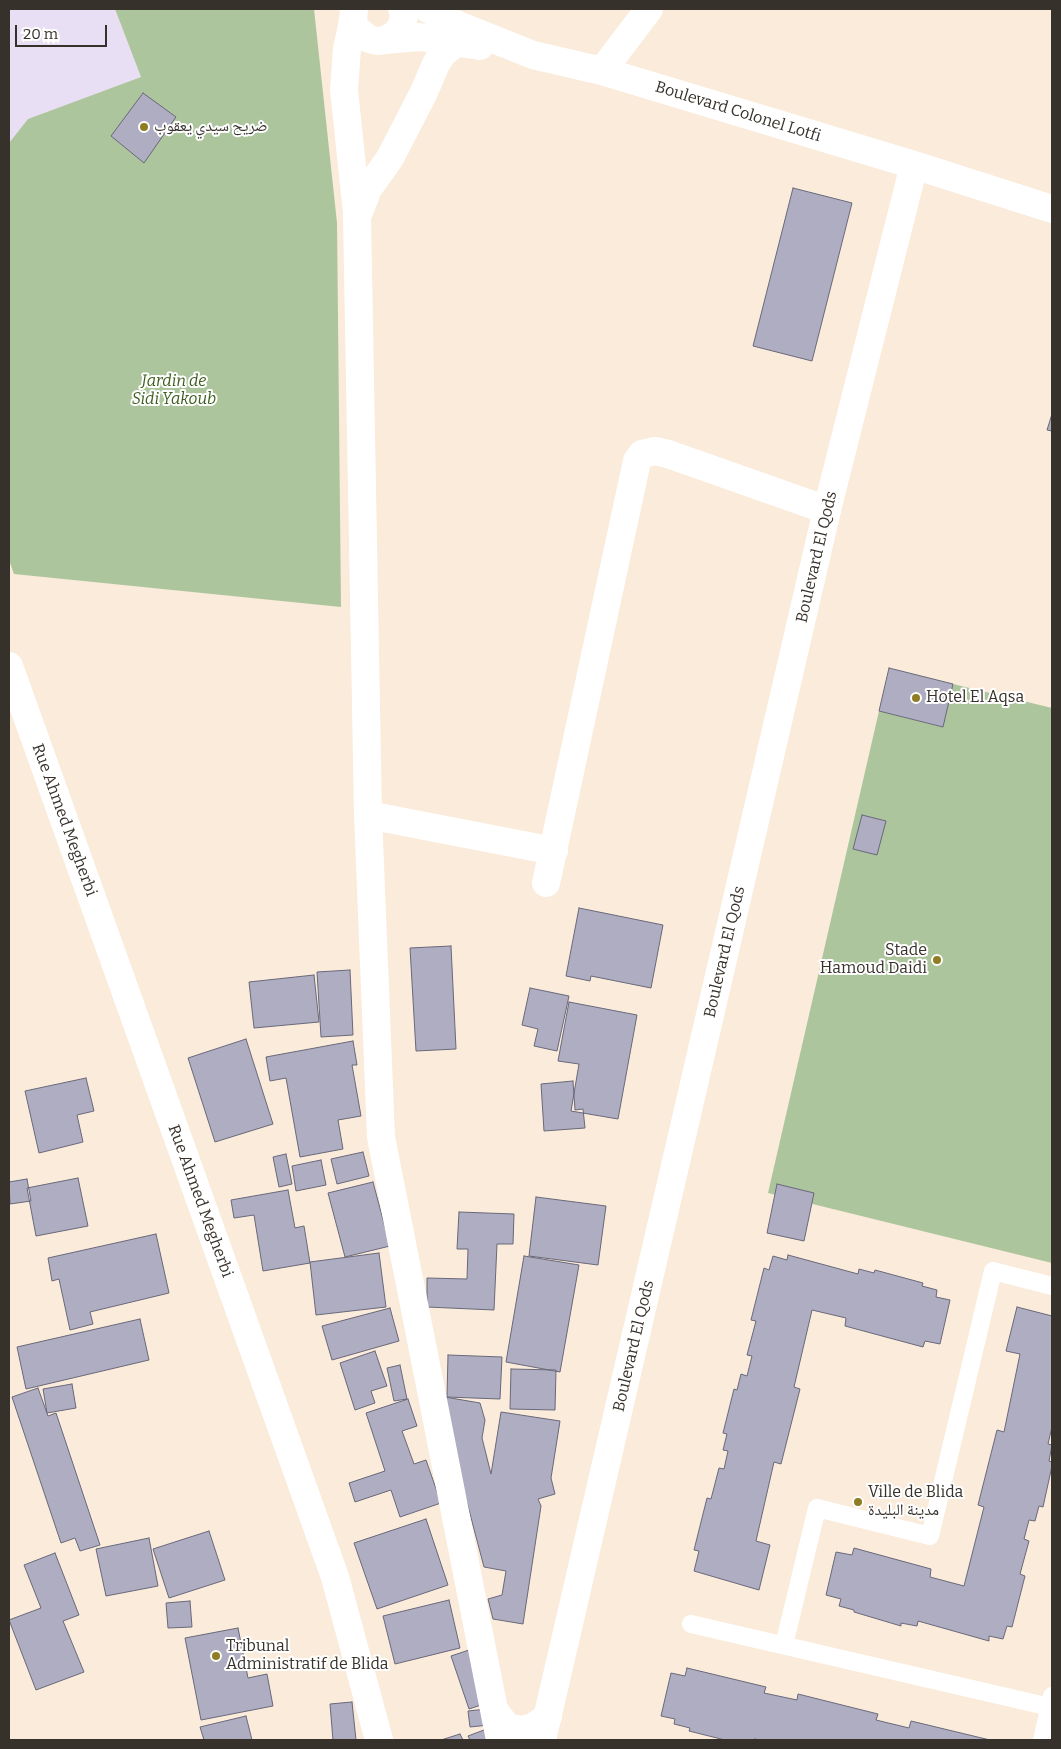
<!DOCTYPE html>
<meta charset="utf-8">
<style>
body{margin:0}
#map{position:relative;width:1061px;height:1749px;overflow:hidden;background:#faebda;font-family:Bitter,serif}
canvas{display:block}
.frame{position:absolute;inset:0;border:10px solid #37312b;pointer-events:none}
.scale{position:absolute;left:15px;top:25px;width:92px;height:22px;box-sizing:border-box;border:2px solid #37312b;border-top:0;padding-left:6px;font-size:15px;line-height:18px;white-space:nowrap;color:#37312b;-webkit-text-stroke:4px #fff;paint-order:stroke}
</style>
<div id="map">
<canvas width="1061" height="1749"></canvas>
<div class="frame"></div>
<div class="scale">20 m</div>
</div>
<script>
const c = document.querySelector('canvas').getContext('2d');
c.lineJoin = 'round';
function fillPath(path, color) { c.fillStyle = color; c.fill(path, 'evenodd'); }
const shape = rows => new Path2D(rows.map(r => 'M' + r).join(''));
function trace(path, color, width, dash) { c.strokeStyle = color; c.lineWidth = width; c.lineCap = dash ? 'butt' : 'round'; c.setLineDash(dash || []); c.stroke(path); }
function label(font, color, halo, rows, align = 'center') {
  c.font = font + ' Bitter,"Noto Naskh Arabic",serif'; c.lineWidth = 4; c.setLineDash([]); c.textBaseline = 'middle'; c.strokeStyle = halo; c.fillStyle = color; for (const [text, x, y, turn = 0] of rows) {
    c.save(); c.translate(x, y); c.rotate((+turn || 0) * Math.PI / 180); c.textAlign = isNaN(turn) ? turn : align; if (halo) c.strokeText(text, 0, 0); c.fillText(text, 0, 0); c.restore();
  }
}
fillPath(shape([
 [9,9,115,9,141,77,29,119,9,143]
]), '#e9dff4');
fillPath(shape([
 [115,9,314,9,337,223,341,607,14,574,9,560,9,143,28,119,141,77],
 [953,684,1052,708,1052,1263,768,1193,879,711,942,727]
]), '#adc59d');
const building = shape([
 [143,93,176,117,144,163,111,136,143,93],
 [793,188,852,203,812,361,753,346,793,188],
 [1052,414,1052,431,1047,430,1052,414],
 [889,668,953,684,943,727,879,711,889,668],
 [862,815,886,821,877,855,853,849,862,815],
 [579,908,663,925,651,988,591,976,590,981,566,976,579,908],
 [451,946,456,1049,416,1051,410,948,451,946],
 [350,970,353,1035,321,1037,317,972,350,970],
 [314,975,319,1022,254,1028,249,982,314,975],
 [530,988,569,996,557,1051,534,1046,538,1029,522,1025,530,988],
 [569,1002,637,1015,618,1119,571,1111,579,1064,558,1061,569,1002],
 [246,1039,273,1124,215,1142,188,1058,246,1039],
 [353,1041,357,1065,352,1065,361,1116,338,1120,343,1149,300,1157,286,1078,270,1081,266,1057,353,1041],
 [86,1078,94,1111,77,1115,83,1142,39,1153,25,1091,86,1078],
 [573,1081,575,1110,583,1109,585,1128,544,1131,541,1084,573,1081],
 [363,1152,369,1176,337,1184,331,1159,363,1152],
 [286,1154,292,1184,279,1187,273,1157,286,1154],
 [321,1160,326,1185,296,1191,292,1166,321,1160],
 [78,1178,88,1226,36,1236,27,1188,78,1178],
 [27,1179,31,1201,10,1204,9,1182,27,1179],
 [373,1182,390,1246,345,1257,328,1193,373,1182],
 [777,1184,814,1193,804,1241,767,1233,777,1184],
 [288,1190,295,1228,304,1226,310,1263,263,1271,254,1215,234,1218,231,1200,288,1190],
 [536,1197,606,1206,598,1265,529,1256,536,1197],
 [459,1212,514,1214,513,1244,497,1244,494,1310,427,1307,427,1278,467,1279,468,1249,457,1249,459,1212],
 [156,1234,169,1293,90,1312,93,1324,70,1330,59,1279,52,1281,48,1258,156,1234],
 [379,1253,386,1307,316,1315,310,1262,379,1253],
 [788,1255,858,1274,859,1269,874,1273,875,1270,923,1283,922,1286,937,1290,936,1297,950,1300,940,1344,925,1341,923,1347,845,1326,846,1318,812,1310,794,1387,800,1389,781,1464,774,1462,756,1541,770,1545,759,1590,694,1571,699,1551,694,1550,707,1498,711,1499,719,1468,724,1469,728,1451,723,1450,727,1434,723,1433,734,1389,737,1390,741,1374,747,1376,752,1356,747,1355,756,1321,751,1320,764,1268,769,1270,773,1256,787,1260,788,1255],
 [524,1256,579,1265,560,1372,506,1362,524,1256],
 [1017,1307,1052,1316,1052,1427,1048,1444,1052,1445,1049,1461,1052,1462,1052,1466,1043,1507,1039,1506,1035,1521,1029,1520,1024,1539,1029,1541,1020,1574,1025,1576,1012,1627,1007,1626,1003,1639,989,1636,989,1641,918,1621,917,1626,901,1623,901,1626,854,1612,854,1610,839,1606,841,1599,826,1595,836,1552,852,1555,854,1548,931,1569,930,1577,964,1586,984,1507,978,1505,997,1430,1004,1432,1020,1354,1006,1351,1017,1307],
 [390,1308,399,1341,332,1360,322,1326,390,1308],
 [140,1319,149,1360,26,1389,17,1347,140,1319],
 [375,1351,387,1386,371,1391,375,1403,355,1410,340,1363,375,1351],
 [448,1355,502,1357,500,1399,447,1397,448,1355],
 [400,1365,407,1399,394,1401,387,1368,400,1365],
 [511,1369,556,1370,555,1410,510,1409,511,1369],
 [72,1384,76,1408,47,1413,43,1389,72,1384],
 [38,1388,48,1416,56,1413,100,1545,80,1551,75,1538,61,1543,12,1397,38,1388],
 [439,1396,480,1403,485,1420,482,1438,491,1474,501,1412,560,1421,551,1478,555,1494,538,1499,541,1506,523,1624,493,1619,488,1599,502,1595,506,1571,484,1567,439,1396],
 [408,1399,417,1426,402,1431,414,1464,426,1460,441,1503,400,1517,391,1490,355,1502,349,1483,385,1471,366,1413,408,1399],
 [426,1519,448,1585,377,1609,354,1543,426,1519],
 [209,1531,225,1580,169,1598,153,1549,209,1531],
 [149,1538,158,1586,106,1596,96,1549,149,1538],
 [55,1553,79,1615,63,1621,84,1672,36,1690,9,1620,41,1608,24,1565,55,1553],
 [449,1600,460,1648,395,1664,383,1616,449,1600],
 [190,1601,192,1627,168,1628,166,1603,190,1601],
 [238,1628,248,1678,267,1674,273,1706,201,1720,185,1638,238,1628],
 [469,1650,487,1703,469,1709,451,1656,469,1650],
 [687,1668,766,1687,764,1693,797,1700,798,1694,878,1714,876,1720,909,1728,911,1721,990,1740,762,1740,754,1739,754,1740,725,1740,689,1731,690,1728,674,1724,675,1719,661,1716,671,1673,685,1676,687,1668],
 [352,1702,356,1740,333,1740,330,1704,352,1702],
 [487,1709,489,1725,470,1727,468,1711,487,1709],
 [246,1716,252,1740,204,1740,200,1727,246,1716],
 [484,1730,488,1740,470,1740,468,1736,484,1730],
 [460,1734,463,1740,441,1740,460,1734]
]);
fillPath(building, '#aeadc1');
trace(building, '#69687a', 1);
trace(shape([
 [691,1624,1050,1707],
 [784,1645,817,1508,930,1536,993,1271,1052,1286],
 [1042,1740,1052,1696]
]), '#fff', 18);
trace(shape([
 [353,21,347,49,344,90,357,213],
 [458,42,443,53,436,64,424,92,390,158,368,189,357,217,368,815,381,1137,500,1740],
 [602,71,649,9],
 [368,815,554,851],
 [546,883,637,461,642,454,655,451,668,454,827,510],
 [494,1710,507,1727,521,1730,533,1727,548,1717]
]), '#fff', 28);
trace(shape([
 [354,9,353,21,356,29,369,39,377,41,385,40,393,36,399,30,403,22,404,14,402,9],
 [428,9,458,25,533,55,602,71,914,165,1052,209],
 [385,40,420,37,480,46],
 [9,666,335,1577,379,1740],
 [542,1740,827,510,914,165]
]), '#fff', 28);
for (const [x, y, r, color] of [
 [144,127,5,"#907c23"],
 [916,698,5,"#907c23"],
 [937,960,5,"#907c23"],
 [858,1502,5,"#907c23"],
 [216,1656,5,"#907c23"]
]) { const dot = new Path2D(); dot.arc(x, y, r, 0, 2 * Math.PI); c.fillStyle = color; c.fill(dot); trace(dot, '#fff', 2); }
label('16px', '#37312b', '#fff', [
 ["Boulevard Colonel Lotfi",738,112,17],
 ["Boulevard El Qods",817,557,-77],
 ["Rue Ahmed Megherbi",64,820,70],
 ["Boulevard El Qods",725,952,-77],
 ["Rue Ahmed Megherbi",200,1201,70],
 ["Boulevard El Qods",634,1346,-77]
]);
label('16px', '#37312b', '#fff', [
 ["ضريح سيدي يعقوب",154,127],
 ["Hotel El Aqsa",926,698],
 ["Stade",927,951,"right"],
 ["Hamoud Daidi",927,969,"right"],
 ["Ville de Blida",868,1493],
 ["مدينة البليدة",868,1511],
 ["Tribunal",226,1647],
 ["Administratif de Blida",226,1665]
], 'left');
label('italic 16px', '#3b5d1d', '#fff', [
 ["Jardin de",174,382],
 ["Sidi Yakoub",174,400]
]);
</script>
